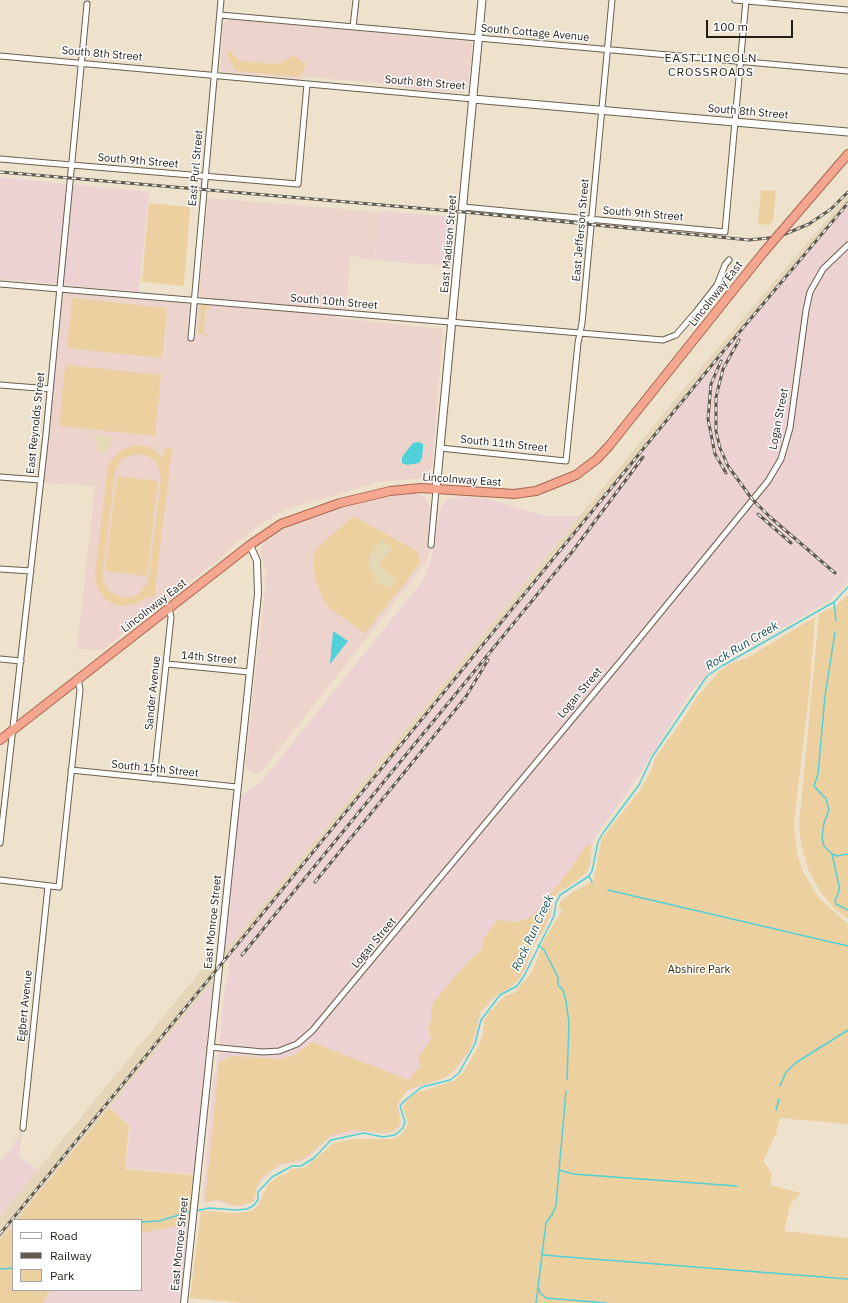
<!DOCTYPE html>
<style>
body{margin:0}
#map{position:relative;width:848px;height:1303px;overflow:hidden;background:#eee2cd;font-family:"IBM Plex Sans",sans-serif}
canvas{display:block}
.legend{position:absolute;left:12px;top:1219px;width:130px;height:72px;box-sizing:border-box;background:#fff;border:1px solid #a6a5a1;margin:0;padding:5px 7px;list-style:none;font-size:12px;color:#211d15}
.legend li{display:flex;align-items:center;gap:8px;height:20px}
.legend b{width:20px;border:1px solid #a6a5a1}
.scale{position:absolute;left:706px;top:20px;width:87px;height:18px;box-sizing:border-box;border:2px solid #211d15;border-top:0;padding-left:5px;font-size:12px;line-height:14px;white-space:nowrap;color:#211d15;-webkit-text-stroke:3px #fff;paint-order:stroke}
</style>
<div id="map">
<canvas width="848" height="1303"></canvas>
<ul class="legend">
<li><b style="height:5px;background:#fff"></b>Road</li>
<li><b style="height:5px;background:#615b4f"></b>Railway</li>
<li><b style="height:11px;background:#ecd0a0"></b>Park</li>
</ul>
<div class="scale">100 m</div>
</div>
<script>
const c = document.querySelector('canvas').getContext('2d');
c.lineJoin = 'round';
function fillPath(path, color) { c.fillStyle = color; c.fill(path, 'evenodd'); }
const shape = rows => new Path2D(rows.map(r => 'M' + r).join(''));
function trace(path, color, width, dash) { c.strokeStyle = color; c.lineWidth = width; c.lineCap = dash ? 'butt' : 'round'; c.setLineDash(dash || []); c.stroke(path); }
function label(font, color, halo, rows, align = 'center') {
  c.font = font + ' "IBM Plex Sans",sans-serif'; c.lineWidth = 3; c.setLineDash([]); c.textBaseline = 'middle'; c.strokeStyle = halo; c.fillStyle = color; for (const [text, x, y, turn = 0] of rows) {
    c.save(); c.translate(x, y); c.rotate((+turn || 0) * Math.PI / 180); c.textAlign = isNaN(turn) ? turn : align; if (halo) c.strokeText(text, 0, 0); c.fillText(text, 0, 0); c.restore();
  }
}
fillPath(shape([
 [848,195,848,205,705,376,230,955,223,953,699,370],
 [213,956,213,981,17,1220,13,1220,13,1225,0,1241,0,1216]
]), '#e5d5b9');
fillPath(shape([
 [0,177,149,192,139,292,0,279],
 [848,205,848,580,840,591,829,601,719,665,704,677,691,692,639,775,596,836,592,846,590,866,587,873,566,889,559,892,554,898,551,916,544,931,533,946,528,965,520,978,511,987,494,998,481,1012,476,1035,470,1051,454,1071,445,1078,408,1091,400,1097,398,1105,401,1123,400,1127,395,1131,385,1134,363,1132,331,1137,309,1157,300,1162,280,1165,264,1178,258,1186,254,1201,244,1206,234,1207,218,1201,202,1203,213,1079,217,1067,225,986,228,979,230,955,744,329],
 [379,211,454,217,448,266,375,260],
 [458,497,485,498,545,516,579,516,223,953,240,797,262,781,424,579,431,559,440,509,447,499],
 [213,981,194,1174,126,1168,130,1125,109,1108],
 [23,1128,19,1156,38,1170,0,1216,0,1162,12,1147],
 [180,1225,188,1225,179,1303,43,1303,50,1290,141,1290,141,1233]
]), '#edd2d3');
fillPath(shape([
 [228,19,470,41,472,45,468,88,464,92,419,90,390,84,306,77,303,79,222,72,220,71,223,25],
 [208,198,379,212,374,260,360,258,355,255,349,258,350,264,346,309,337,309,336,318,443,329,432,467,426,476,421,478,379,482,286,509,263,523,238,541,218,560,101,651,77,649,95,486,43,483,63,294,65,292,212,305,212,298,201,297,199,294],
 [407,493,416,493,426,498,432,513,429,553,426,562,263,770,258,773,251,772,245,766,265,590,266,569,261,556,261,548,264,542,290,525,306,518,384,497]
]), '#ecd3cb');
fillPath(shape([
 [228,50,240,61,278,64,294,56,306,64,300,77,236,71,228,57],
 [761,190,776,191,773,220,769,225,758,224],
 [149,203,190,207,184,286,142,282],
 [72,298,167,308,162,358,67,348],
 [202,304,210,307,210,309,205,310,204,333,208,334,207,336,198,333,200,308],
 [65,365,161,375,155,436,59,426],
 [133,445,150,447,163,458,165,448,172,448,154,598,148,597,136,604,121,606,110,602,102,595,96,584,95,573,108,466,117,453],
 [136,454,146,455,155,461,159,468,161,479,148,582,138,595,126,598,115,595,108,590,102,578,103,569,115,471,122,459],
 [117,476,158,481,147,576,105,571],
 [354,516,418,552,420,563,365,633,332,610,325,603,316,581,314,570,314,554,318,547],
 [392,548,379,564,379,567,394,577,383,585,375,580,370,568,370,556],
 [848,595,848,919,834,908,821,893,808,869,801,843,799,825,819,614,837,605],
 [815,617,810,686,794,823,797,853,803,872,819,898,848,924,848,1124,780,1118,776,1133,763,1161,772,1173,770,1185,801,1193,791,1203,784,1231,848,1238,848,1303,244,1303,190,1298,201,1211,237,1213,251,1211,258,1206,268,1184,279,1176,287,1174,290,1169,304,1168,334,1143,354,1139,394,1139,402,1134,408,1123,403,1108,406,1101,414,1094,453,1081,463,1073,479,1046,483,1033,484,1021,489,1012,505,996,514,993,529,976,536,963,543,942,562,911,559,906,561,901,574,891,589,884,594,878,601,842,603,837,641,789,652,769,655,758,684,718,697,697,720,671,729,664,745,659],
 [588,843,591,846,590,865,587,872,566,888,559,891,553,898,550,916,543,931,533,945,527,965,520,977,511,987,494,997,480,1012,475,1035,469,1051,453,1071,444,1078,407,1090,397,1105,400,1120,398,1128,391,1132,380,1133,354,1130,331,1135,308,1156,299,1161,279,1164,263,1177,257,1186,254,1200,250,1203,234,1206,219,1200,205,1202,219,1062,231,1056,280,1059,294,1055,312,1042,409,1080,420,1066,418,1057,429,1043,431,1038,428,1028,431,1022,431,1008,435,1000,464,966,482,949,483,940,497,920,516,922,527,919,538,910,568,872],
 [109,1108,129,1125,125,1169,193,1175,188,1224,141,1233,141,1220,17,1220],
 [13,1225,13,1290,50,1290,43,1303,0,1303,0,1241]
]), '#ecd0a0');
fillPath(shape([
 [99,435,113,439,106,452,99,452,94,436],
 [382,541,392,548,388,550,379,563,379,567,394,577,398,577,392,586,389,587,383,585,375,580,370,568,372,552]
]), '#e3dab5');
fillPath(shape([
 [419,442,423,444,423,449,422,458,419,463,407,465,402,463,402,457,413,443],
 [333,631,348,641,330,664]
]), '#50d0d8');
trace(shape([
 [834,602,836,621],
 [835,632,825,696,818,774,814,786,826,799,829,810,824,823,822,838,824,846,832,854,837,856,848,854],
 [832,854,839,886,839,891,835,901,836,904,848,910],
 [589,876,592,882],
 [608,890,848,946],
 [538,945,544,950,558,977,558,985,563,990,566,1001,569,1023,567,1079],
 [780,1086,786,1072,797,1062,848,1030],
 [776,1110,779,1099],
 [559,1170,573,1174,737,1186],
 [195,1211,209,1208,236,1210,247,1209,253,1206,258,1200,258,1192,272,1177,292,1166,301,1166,314,1158,331,1140,364,1133,383,1137,395,1135,402,1129,405,1122,400,1106,404,1101,422,1087,450,1080,459,1073,475,1044,481,1020,500,995,517,986,524,976,554,916,556,903,560,895,589,876,592,871,598,842,603,833,639,785,652,757,707,676,722,666,834,602,848,587],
 [141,1222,159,1221,192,1211],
 [542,1255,848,1279],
 [0,1269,13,1268],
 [539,1289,540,1293,546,1298,606,1303],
 [536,1303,546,1223,553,1213,556,1205,566,1091]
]), '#50d0d8', 1.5);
const minor = shape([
 [735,0,848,10],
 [220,15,848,71],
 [353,27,356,0],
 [0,56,473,99],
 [0,159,298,184,307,84],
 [463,207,725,232,746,0],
 [0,284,663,340,676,335,696,312,717,285,725,265,729,260],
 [191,338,221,0],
 [0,385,50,389],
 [440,448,566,461,578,343,582,323,612,0],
 [0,477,40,480],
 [431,545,436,490],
 [0,569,31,571],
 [0,659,21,661],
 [167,664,249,672],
 [71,770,237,787],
 [154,779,171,617,169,609],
 [0,843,46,434,87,4],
 [0,880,59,887,80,690,78,678],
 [210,1047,263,1052,279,1051,297,1044,312,1031,625,656,768,481,781,459,790,428,806,310,810,292,823,269,848,245],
 [23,1128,48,886]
]);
const tertiary = shape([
 [184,1303,258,594,257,561,250,545]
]);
const secondary = shape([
 [473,99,848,132],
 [436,490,482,0]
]);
const trunk = shape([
 [805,204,848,154],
 [0,740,250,545,281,524,340,503,390,491,421,488,514,494,536,491,576,475,597,459,609,446,763,253]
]);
trace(minor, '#695f4d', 7);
trace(tertiary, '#695f4d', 8);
trace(secondary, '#695f4d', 9);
trace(trunk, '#a86752', 10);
trace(minor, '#fff', 5);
trace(tertiary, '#fff', 6);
trace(secondary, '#fff', 7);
trace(trunk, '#f4a68f', 8);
const rail = shape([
 [0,172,463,212,749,240,778,237,809,224,831,209,848,192],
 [739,340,723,369,716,397,716,431,720,448,728,466,752,499,770,517,835,573],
 [721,361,711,384,708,419,715,454,726,473],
 [758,514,791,543],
 [315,882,465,698,488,660],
 [242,955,572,552,643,457],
 [0,1234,721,354,848,203]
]);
trace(rail, '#615b4f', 3);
trace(rail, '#fff', 1.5, [4.5]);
const trunkBridge = shape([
 [763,253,805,204]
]);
trace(trunkBridge, '#a86752', 10, []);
trace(trunkBridge, '#f4a68f', 8);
label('11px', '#211d15', '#fff', [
 ["South Cottage Avenue",535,33,5],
 ["South 8th Street",102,54,5],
 ["South 8th Street",425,83,5],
 ["South 8th Street",748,112,5],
 ["South 9th Street",138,161,5],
 ["East Purl Street",196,168,-85],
 ["South 9th Street",643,214,5],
 ["East Jefferson Street",581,230,-85],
 ["East Madison Street",449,244,-85],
 ["Lincolnway East",716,294,-52],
 ["South 10th Street",334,302,5],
 ["Logan Street",779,419,-79],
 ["East Reynolds Street",36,423,-84],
 ["South 11th Street",504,444,6],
 ["Lincolnway East",462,480,4],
 ["Lincolnway East",154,606,-38],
 ["14th Street",209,658,5],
 ["Sander Avenue",153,693,-84],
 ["Logan Street",580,693,-50],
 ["South 15th Street",155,769,6],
 ["East Monroe Street",213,922,-84],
 ["Logan Street",374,943,-50],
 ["Egbert Avenue",25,1006,-84],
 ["East Monroe Street",180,1244,-84]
]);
label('11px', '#382602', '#fff', [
 ["Abshire Park",699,970]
]);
c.letterSpacing = '1px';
label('12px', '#211d15', '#fff', [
 ["EAST LINCOLN",711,59],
 ["CROSSROADS",711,73]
]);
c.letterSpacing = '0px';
label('italic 12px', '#164e51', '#fff', [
 ["Rock Run Creek",742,646,-31],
 ["Rock Run Creek",533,933,-65]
]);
</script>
